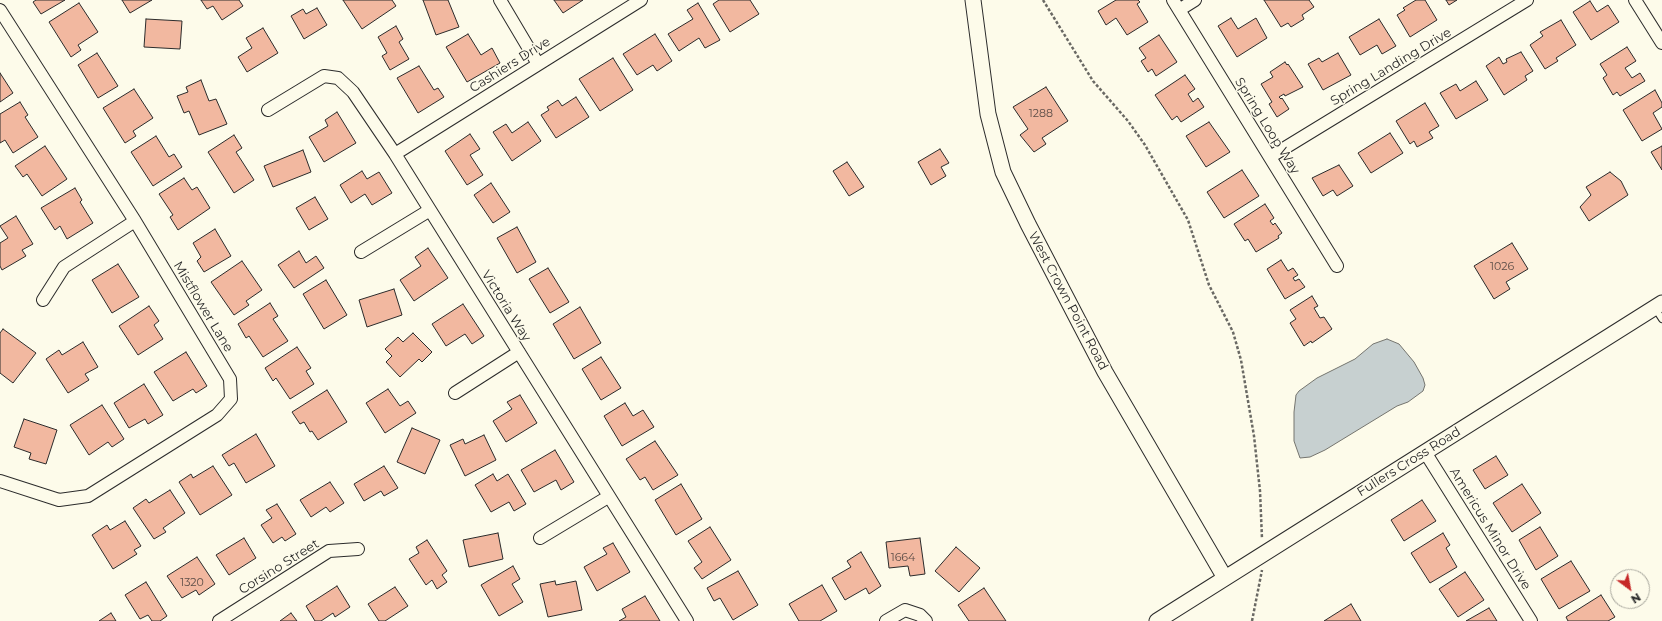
<!DOCTYPE html>
<style>
body{margin:0}
#map{position:relative;width:1662px;height:621px;overflow:hidden;background:#fdfbea;font-family:Montserrat,sans-serif}
canvas{display:block}
.north{position:absolute;left:1610px;top:569px;width:40px;height:40px;box-sizing:border-box;background:#fdfbea;border:1px solid #a9a89e;border-radius:50%;rotate:148deg;font-size:11px;font-weight:700;line-height:16px;text-align:center;color:#2b2b2b}
.north::after{content:'';display:block;margin:auto;width:14px;height:18px;background:#c62828;clip-path:polygon(50% 0,100% 100%,50% 72%,0 100%)}
</style>
<div id="map">
<canvas width="1662" height="621"></canvas>
<div class="north">N</div>
</div>
<script>
const c = document.querySelector('canvas').getContext('2d');
c.lineJoin = 'round';
function fillPath(path, color) { c.fillStyle = color; c.fill(path, 'evenodd'); }
const shape = rows => new Path2D(rows.map(r => 'M' + r).join(''));
function trace(path, color, width, dash) { c.strokeStyle = color; c.lineWidth = width; c.lineCap = dash ? 'butt' : 'round'; c.setLineDash(dash || []); c.stroke(path); }
function label(font, color, halo, rows, align = 'center') {
  c.font = font + ' Montserrat,sans-serif'; c.lineWidth = 3; c.setLineDash([]); c.textBaseline = 'middle'; c.strokeStyle = halo; c.fillStyle = color; for (const [text, x, y, turn = 0] of rows) {
    c.save(); c.translate(x, y); c.rotate((+turn || 0) * Math.PI / 180); c.textAlign = isNaN(turn) ? turn : align; if (halo) c.strokeText(text, 0, 0); c.fillText(text, 0, 0); c.restore();
  }
}
const water = shape([
 [1387,339,1399,344,1414,362,1423,378,1425,385,1423,391,1408,402,1397,406,1325,450,1310,457,1300,458,1294,441,1294,412,1296,395,1299,391,1317,378,1355,359,1373,344,1387,339]
]);
fillPath(water, '#c7d0d0');
trace(water, '#74746e', 1);
const building = shape([
 [36,0,65,0,41,14,33,2,36,0],
 [122,0,152,0,130,13,122,0],
 [201,0,239,0,243,6,222,20,213,6,207,9,201,0],
 [343,0,392,0,396,6,362,29,343,0],
 [423,0,448,0,459,27,436,35,423,0],
 [554,0,583,0,563,13,554,0],
 [719,0,750,0,759,14,730,32,713,4,719,0],
 [1116,0,1138,0,1140,2,1137,4,1148,22,1127,35,1116,18,1106,25,1098,11,1116,0],
 [1264,0,1309,0,1314,7,1302,15,1304,19,1291,27,1288,23,1281,27,1264,0],
 [1416,0,1425,0,1437,20,1410,37,1397,15,1405,10,1403,8,1416,0],
 [1446,0,1457,0,1449,5,1446,0],
 [1590,1,1597,12,1608,5,1619,22,1591,40,1573,12,1590,1],
 [79,3,98,32,78,45,81,50,71,57,49,22,79,3],
 [698,3,720,40,705,48,699,38,679,51,668,34,693,19,687,10,698,3],
 [317,8,327,25,304,39,291,16,303,9,306,14,317,8],
 [1231,18,1238,29,1256,18,1267,38,1237,57,1218,26,1231,18],
 [146,19,182,21,180,49,144,47,146,19],
 [1379,19,1396,46,1382,54,1377,45,1360,55,1349,37,1379,19],
 [1561,20,1576,45,1556,58,1558,61,1545,69,1530,45,1543,36,1540,32,1561,20],
 [396,26,403,39,399,42,409,59,390,70,382,56,387,53,378,37,396,26],
 [263,28,278,53,247,72,238,57,252,48,246,38,263,28],
 [468,34,481,55,492,48,500,63,467,82,446,47,468,34],
 [655,34,672,61,657,71,653,65,637,75,623,54,655,34],
 [1159,35,1177,62,1156,76,1152,69,1148,72,1141,61,1146,58,1139,48,1159,35],
 [1627,47,1636,61,1625,68,1632,78,1640,73,1645,81,1620,96,1617,92,1613,95,1603,78,1607,75,1600,64,1627,47],
 [1521,52,1533,71,1525,76,1527,80,1504,95,1486,66,1499,57,1503,64,1507,62,1506,59,1521,52],
 [97,53,118,86,98,98,78,65,97,53],
 [1338,53,1351,75,1323,90,1308,64,1319,58,1322,62,1338,53],
 [613,58,633,90,600,111,579,79,613,58],
 [1285,62,1287,65,1288,64,1303,87,1285,96,1284,94,1279,97,1281,99,1282,98,1289,109,1277,117,1269,104,1272,102,1261,84,1273,77,1270,72,1285,62],
 [419,66,434,90,438,88,444,97,418,113,397,78,419,66],
 [0,73,13,93,0,102,0,73],
 [1185,75,1195,89,1188,94,1193,102,1198,98,1204,107,1181,122,1177,116,1172,120,1155,95,1185,75],
 [201,80,209,101,216,99,227,124,199,135,189,111,184,113,177,96,188,92,186,87,201,80],
 [1476,81,1488,100,1456,119,1440,93,1456,84,1460,91,1476,81],
 [1046,87,1068,121,1042,138,1046,144,1034,152,1020,135,1028,129,1013,107,1046,87],
 [134,89,153,118,133,131,136,136,125,143,103,108,134,89],
 [1655,90,1662,103,1662,107,1653,113,1662,129,1642,141,1623,110,1655,90],
 [576,97,589,117,556,138,541,115,549,110,547,107,558,100,562,106,576,97],
 [20,102,28,115,25,117,38,137,13,153,5,140,0,143,0,114,20,102],
 [1425,103,1439,126,1429,132,1433,138,1417,147,1414,141,1410,144,1396,121,1425,103],
 [337,112,356,143,324,162,309,137,328,126,325,120,337,112],
 [528,122,541,141,512,161,493,132,506,124,512,133,528,122],
 [1209,122,1230,152,1206,167,1186,136,1209,122],
 [1390,133,1403,153,1371,173,1358,153,1390,133],
 [470,134,480,149,470,155,483,175,467,185,445,151,470,134],
 [234,135,242,148,236,152,254,180,234,193,208,152,234,135],
 [156,136,169,157,174,154,182,167,153,186,131,152,156,136],
 [45,146,67,179,42,196,27,174,23,177,15,166,45,146],
 [1662,146,1662,170,1651,152,1662,146],
 [940,149,949,163,941,167,946,176,931,185,918,162,940,149],
 [303,150,311,172,273,187,264,166,303,150],
 [847,162,864,187,849,196,833,171,847,162],
 [1339,165,1353,186,1337,196,1333,190,1323,196,1312,178,1339,165],
 [1242,170,1259,196,1224,218,1207,192,1242,170],
 [362,171,367,179,379,172,392,193,372,205,365,194,351,203,340,185,362,171],
 [1610,172,1621,181,1628,195,1589,221,1580,207,1591,195,1586,187,1610,172],
 [184,178,192,190,197,187,210,208,178,230,170,217,173,215,159,194,184,178],
 [491,183,510,212,493,223,474,195,491,183],
 [75,188,82,200,80,202,93,223,67,239,60,226,55,230,41,208,75,188],
 [315,197,328,219,309,230,296,208,315,197],
 [1265,204,1274,218,1270,221,1273,225,1275,223,1282,233,1278,236,1279,238,1256,252,1248,239,1245,241,1234,224,1265,204],
 [16,216,33,244,22,250,26,256,2,270,0,266,0,243,8,238,0,226,16,216],
 [517,227,536,262,517,273,497,238,517,227],
 [215,229,231,256,204,272,197,261,201,257,193,243,215,229],
 [1512,243,1528,269,1506,282,1510,289,1494,299,1474,266,1512,243],
 [428,248,448,278,414,301,400,280,421,266,415,257,428,248],
 [299,251,306,263,316,256,324,268,294,288,278,265,299,251],
 [1281,260,1288,271,1293,268,1298,275,1293,278,1295,281,1299,279,1305,287,1285,299,1267,269,1281,260],
 [242,261,262,290,246,301,249,305,234,315,211,282,242,261],
 [118,264,139,297,112,313,92,280,118,264],
 [548,268,569,302,550,313,529,279,548,268],
 [326,280,347,315,324,329,303,294,326,280],
 [394,289,402,315,367,327,359,300,394,289],
 [1312,296,1318,306,1314,308,1320,318,1324,317,1332,329,1312,343,1311,341,1304,346,1290,323,1296,319,1290,310,1312,296],
 [270,303,278,316,273,319,288,341,263,357,249,336,246,338,238,324,270,303],
 [463,304,484,336,472,344,465,334,446,346,432,324,463,304],
 [149,306,159,321,154,325,163,339,138,355,119,326,149,306],
 [580,307,601,343,574,359,553,324,580,307],
 [3,329,36,353,13,383,0,373,0,333,3,329],
 [413,333,432,352,422,362,419,359,400,377,386,362,392,356,385,349,398,337,403,342,413,333],
 [83,342,98,367,85,374,89,380,68,393,46,359,59,350,62,355,83,342],
 [297,347,311,368,306,371,314,384,290,399,276,378,273,381,265,368,297,347],
 [186,352,207,386,196,393,193,389,173,401,154,372,186,352],
 [601,357,621,388,601,400,582,369,601,357],
 [144,384,163,415,148,424,145,419,129,428,114,403,144,384],
 [388,389,400,406,408,401,416,413,385,433,366,403,388,389],
 [327,390,347,422,318,440,312,431,310,432,304,422,300,424,292,412,327,390],
 [520,395,537,423,506,442,493,421,512,409,507,402,520,395],
 [625,403,633,416,643,410,654,427,622,446,604,416,625,403],
 [102,405,124,439,112,447,108,442,89,455,70,425,102,405],
 [24,419,57,430,46,464,29,459,31,453,14,447,24,419],
 [412,428,440,440,425,474,397,462,412,428],
 [256,434,275,466,246,483,234,463,229,466,222,455,256,434],
 [484,435,496,460,465,476,450,445,463,439,465,444,484,435],
 [655,441,678,475,653,490,645,477,640,480,626,459,655,441],
 [555,450,574,482,561,490,556,480,534,492,521,470,555,450],
 [1496,456,1508,475,1485,489,1473,470,1496,456],
 [213,466,232,495,200,515,179,482,191,474,193,478,213,466],
 [384,466,398,488,384,496,381,491,364,501,354,484,384,466],
 [493,474,497,481,508,474,526,504,514,511,509,502,491,512,475,485,493,474],
 [330,482,344,503,330,512,326,507,311,517,300,500,330,482],
 [681,484,702,519,676,535,655,500,681,484],
 [1522,484,1541,513,1512,532,1493,503,1522,484],
 [170,490,185,513,163,528,166,532,154,539,133,508,146,499,149,503,170,490],
 [1422,500,1436,521,1404,541,1391,520,1422,500],
 [277,504,296,534,285,541,282,537,273,543,261,525,272,518,266,510,277,504],
 [125,521,141,546,134,550,137,554,113,569,92,535,107,525,110,530,125,521],
 [710,527,731,560,702,579,694,568,702,562,688,541,710,527],
 [1540,527,1558,556,1536,570,1519,540,1540,527],
 [498,533,503,559,469,567,463,540,498,533],
 [1443,533,1450,545,1446,548,1457,567,1430,583,1411,553,1443,533],
 [244,538,256,558,229,575,216,555,244,538],
 [920,538,925,574,910,576,908,566,889,568,886,542,920,538],
 [427,540,447,571,442,575,447,582,437,589,432,580,426,585,409,559,419,553,416,547,427,540],
 [613,543,630,572,597,591,584,567,607,554,603,548,613,543],
 [956,547,980,568,959,592,935,571,956,547],
 [861,552,881,586,869,594,866,588,845,600,832,578,851,567,847,561,861,552],
 [197,557,215,584,199,595,196,590,182,598,167,576,197,557],
 [1571,561,1590,591,1559,609,1541,579,1571,561],
 [513,566,520,579,512,584,523,602,499,616,481,585,513,566],
 [738,571,758,605,733,620,720,598,714,601,707,588,738,571],
 [1465,572,1484,600,1458,617,1439,589,1465,572],
 [555,581,556,585,576,581,582,610,548,617,540,584,555,581],
 [146,582,167,616,160,621,152,621,148,615,140,619,125,595,146,582],
 [822,585,837,611,820,621,799,621,789,604,822,585],
 [337,586,350,607,335,617,333,613,321,621,315,621,306,606,337,586],
 [395,587,408,606,385,621,379,621,368,604,395,587],
 [984,588,1006,621,969,621,958,605,984,588],
 [1601,595,1615,617,1608,621,1568,621,1566,617,1601,595],
 [645,596,660,621,619,621,626,617,622,609,645,596],
 [1351,604,1361,621,1324,621,1351,604],
 [1489,608,1497,621,1466,621,1489,608],
 [111,613,116,621,99,621,111,613],
 [291,613,297,621,280,621,291,613]
]);
fillPath(building, '#f2b8a0');
trace(building, '#2b2b2b', 1);
const service = shape([
 [1655,308,1662,319]
]);
const minor = shape([
 [500,0,538,64],
 [1173,0,1337,266],
 [1635,0,1662,43],
 [0,10,135,221,230,379,231,399,217,415,88,496,59,500,0,481],
 [1179,10,1195,0],
 [268,110,324,76,338,78,353,92,395,154,687,621],
 [395,154,641,0],
 [1270,157,1527,0],
 [361,252,430,210],
 [43,300,64,267,135,221],
 [455,393,519,352],
 [1425,452,1531,621],
 [540,538,608,497],
 [219,621,329,551,358,549],
 [886,621,905,610,920,615,926,621]
]);
const tertiary = shape([
 [973,0,988,114,1003,172,1028,224,1105,372,1225,578],
 [1157,621,1662,303]
]);
trace(service, '#2b2b2b', 8);
trace(minor, '#2b2b2b', 14);
trace(tertiary, '#2b2b2b', 17);
trace(shape([
 [1043,0,1093,81,1128,121,1145,145,1188,220,1209,285,1233,332,1241,360,1254,436,1260,491,1262,539],
 [1252,621,1262,570]
]), '#6a6964', 2.5, [3, 2]);
trace(service, '#fdfbea', 6);
trace(minor, '#fdfbea', 12);
trace(tertiary, '#fdfbea', 15);
label('11px', '#5d4e48', null, [
 ["1288",1041,114],
 ["1026",1502,267],
 ["1664",903,558],
 ["1320",192,583]
]);
label('13px', '#2b2b2b', '#fdfbea', [
 ["Cashiers Drive",510,65,-32],
 ["Spring Landing Drive",1391,67,-31],
 ["Spring Loop Way",1267,126,58],
 ["West Crown Point Road",1068,301,62],
 ["Victoria Way",506,306,58],
 ["Mistflower Lane",203,307,59],
 ["Fullers Cross Road",1409,462,-32],
 ["Americus Minor Drive",1490,529,58],
 ["Corsino Street",279,567,-32]
]);
</script>
